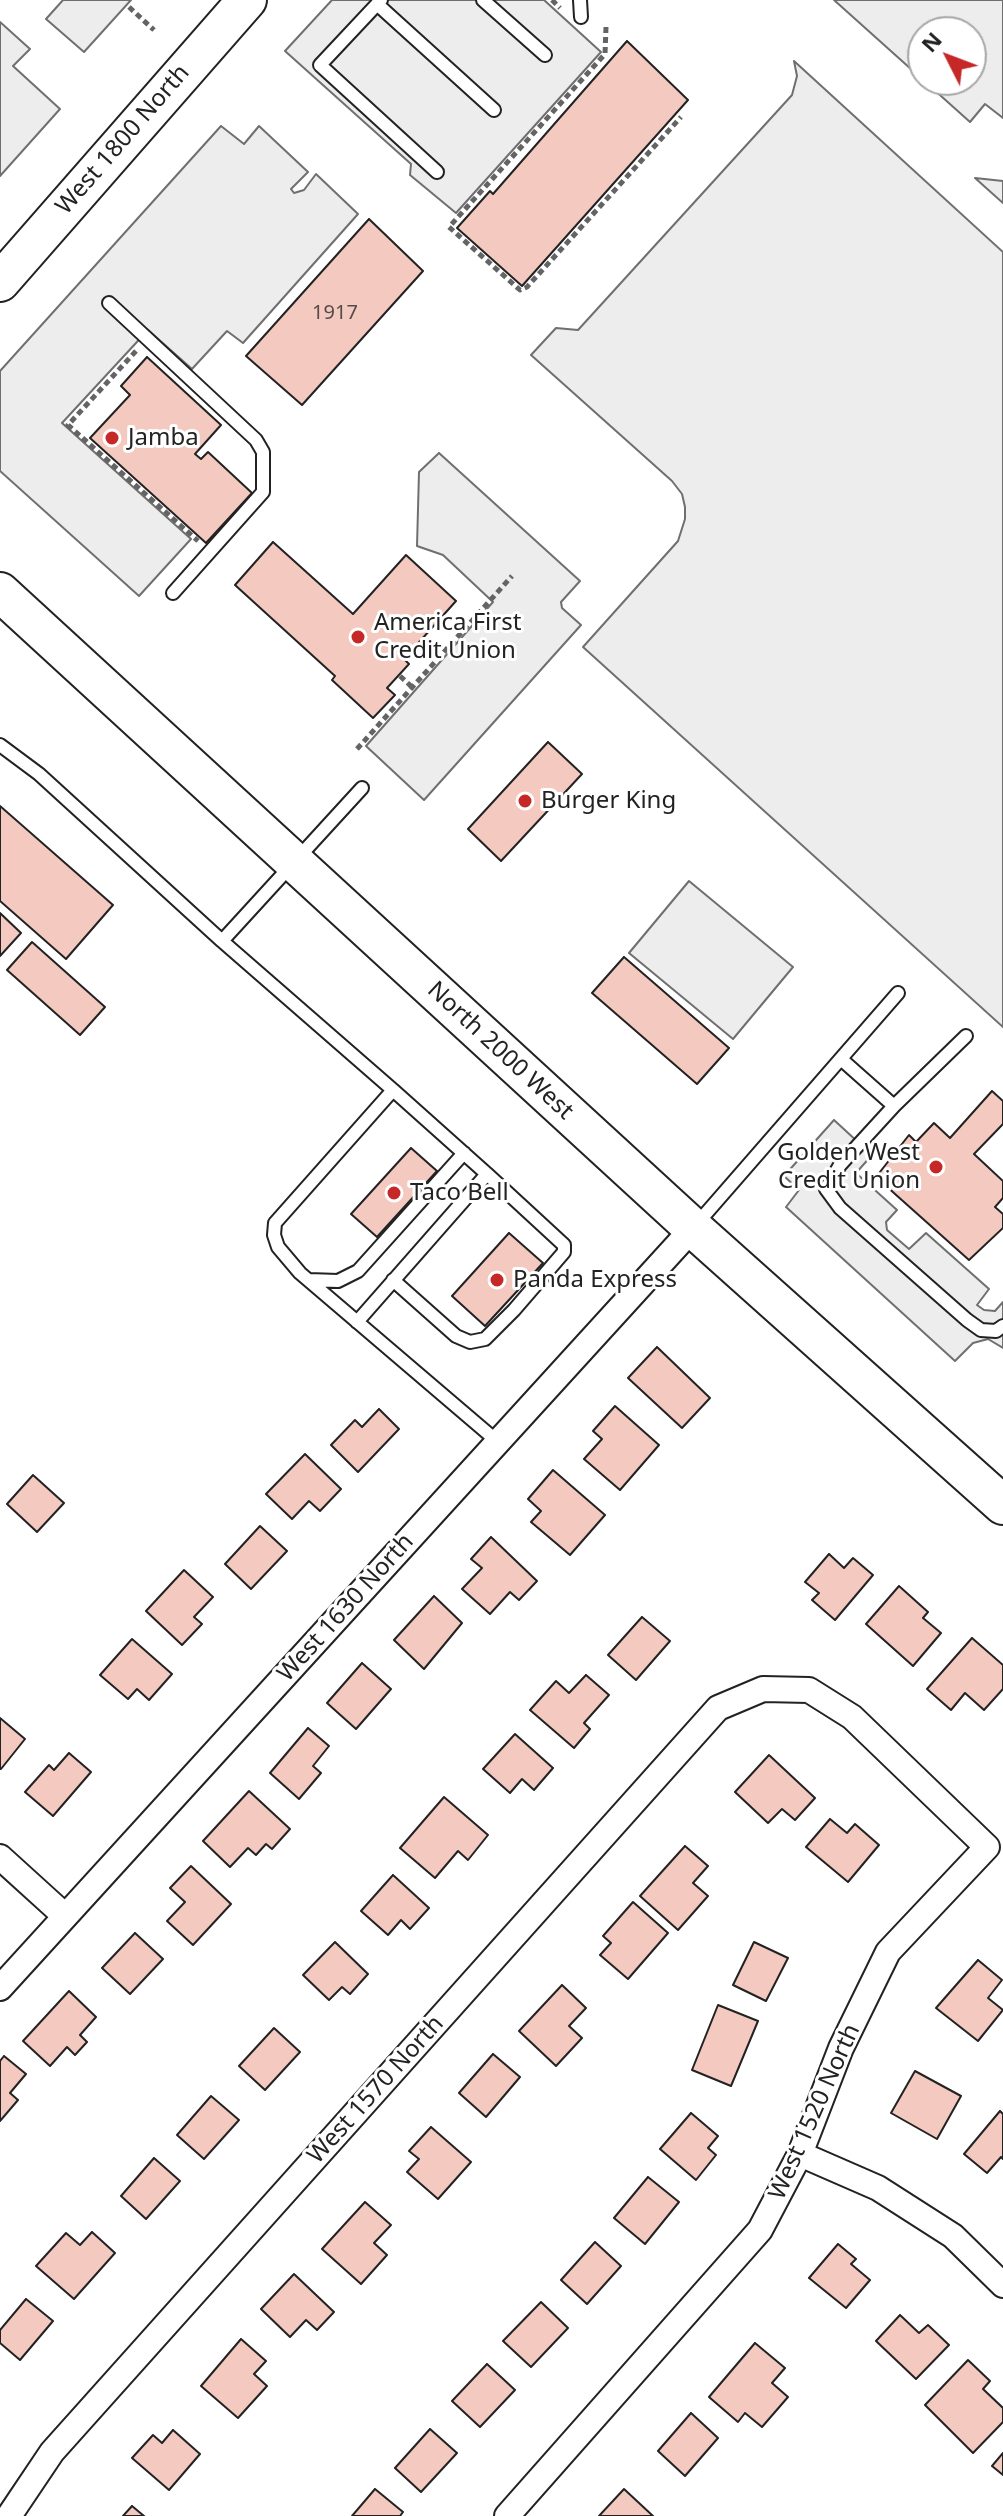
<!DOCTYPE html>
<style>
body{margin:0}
#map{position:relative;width:1003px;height:2516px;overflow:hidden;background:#fff;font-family:"Noto Sans",sans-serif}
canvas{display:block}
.north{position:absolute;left:907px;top:16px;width:80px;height:80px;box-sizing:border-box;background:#fff;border:2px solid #a7a7a7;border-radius:50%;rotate:312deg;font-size:22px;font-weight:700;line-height:32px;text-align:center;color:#222}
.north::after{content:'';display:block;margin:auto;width:28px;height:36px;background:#c62828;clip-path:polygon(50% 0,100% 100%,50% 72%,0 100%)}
</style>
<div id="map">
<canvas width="1003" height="2516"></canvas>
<div class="north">N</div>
</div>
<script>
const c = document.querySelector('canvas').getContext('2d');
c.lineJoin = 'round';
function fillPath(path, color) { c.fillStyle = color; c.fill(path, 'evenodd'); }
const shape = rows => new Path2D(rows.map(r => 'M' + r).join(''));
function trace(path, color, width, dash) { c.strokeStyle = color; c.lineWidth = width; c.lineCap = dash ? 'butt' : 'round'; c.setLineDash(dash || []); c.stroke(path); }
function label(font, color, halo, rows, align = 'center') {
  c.font = font + ' "Noto Sans",sans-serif'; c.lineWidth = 6; c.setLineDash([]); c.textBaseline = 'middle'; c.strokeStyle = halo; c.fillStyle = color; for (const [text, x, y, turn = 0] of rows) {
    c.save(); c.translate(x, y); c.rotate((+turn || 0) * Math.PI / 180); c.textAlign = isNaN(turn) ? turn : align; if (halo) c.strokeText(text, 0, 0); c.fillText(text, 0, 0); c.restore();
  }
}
const parking = shape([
 [63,0,131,0,84,52,46,19,63,0],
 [332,0,544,0,601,52,456,213,410,175,411,164,285,51,332,0],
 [834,0,1003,0,1003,118,985,104,970,122,834,0],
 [923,32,971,32,971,80,923,80,923,32],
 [0,22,30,49,13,66,60,109,0,176,0,22],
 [794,61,1003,252,1003,1027,583,647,678,541,685,519,685,507,682,494,672,481,531,355,556,328,578,330,792,95,797,76,794,61],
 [221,126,244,144,259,126,308,172,291,189,294,193,304,190,316,174,358,214,243,343,227,331,192,369,148,330,62,423,191,539,139,596,0,471,0,371,221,126],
 [975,178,1003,181,1003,203,975,178],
 [439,453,580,581,561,602,562,608,581,625,424,800,366,746,493,602,443,555,417,546,419,472,439,453],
 [689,881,793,967,733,1039,629,953,689,881],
 [834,1120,872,1155,856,1173,897,1210,886,1222,887,1230,909,1249,926,1233,989,1289,977,1305,984,1310,995,1311,1003,1302,1003,1348,988,1339,973,1343,955,1361,786,1207,799,1190,784,1176,834,1120]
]);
fillPath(parking, '#ededed');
trace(parking, '#6f6f6f', 2);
const building = shape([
 [627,41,688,100,522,286,457,228,490,191,493,194,627,41],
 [369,219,423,271,302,405,246,356,369,219],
 [147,357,221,425,195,454,201,459,208,452,252,493,206,543,90,438,130,395,121,386,147,357],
 [273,542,353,614,406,555,456,601,404,659,409,664,387,688,395,695,373,718,332,680,335,676,235,585,273,542],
 [548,742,582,774,501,861,468,829,548,742],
 [0,806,113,905,66,959,0,901,0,806],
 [0,913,21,933,0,956,0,913],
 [32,942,105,1007,80,1035,7,970,32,942],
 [624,957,729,1048,697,1084,592,993,624,957],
 [992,1091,1003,1101,1003,1124,974,1154,1003,1181,1003,1198,995,1207,1003,1214,1003,1228,969,1260,876,1177,909,1135,916,1142,934,1123,950,1138,992,1091],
 [411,1148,437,1171,377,1237,351,1214,411,1148],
 [509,1233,543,1263,485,1326,452,1296,509,1233],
 [657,1347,710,1398,682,1428,628,1378,657,1347],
 [615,1406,659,1445,620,1490,584,1459,602,1439,593,1431,615,1406],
 [379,1409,399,1429,358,1472,331,1445,355,1420,362,1427,379,1409],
 [305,1454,341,1489,320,1511,309,1501,292,1519,266,1494,305,1454],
 [553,1470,605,1515,570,1555,531,1522,541,1511,528,1499,553,1470],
 [33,1475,64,1503,37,1532,7,1504,33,1475],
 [260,1526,287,1551,251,1589,225,1564,260,1526],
 [491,1537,537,1581,519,1600,510,1592,490,1614,462,1589,482,1568,471,1559,491,1537],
 [829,1554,844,1568,853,1558,873,1575,835,1620,812,1600,819,1593,805,1582,829,1554],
 [184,1570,213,1597,194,1617,202,1624,182,1645,146,1611,184,1570],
 [899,1586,928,1612,923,1618,941,1633,913,1666,866,1624,899,1586],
 [434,1596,462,1623,424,1669,394,1640,434,1596],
 [642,1617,670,1641,636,1680,608,1655,642,1617],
 [972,1638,1003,1665,1003,1689,984,1710,965,1693,951,1710,927,1689,972,1638],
 [132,1639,172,1674,149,1700,137,1689,128,1699,100,1675,132,1639],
 [362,1663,391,1689,356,1729,327,1703,362,1663],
 [586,1675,609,1695,584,1723,590,1729,574,1748,530,1710,556,1681,569,1693,586,1675],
 [0,1718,25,1739,1,1769,0,1769,0,1718],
 [308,1728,329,1746,313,1766,321,1773,299,1799,270,1773,308,1728],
 [515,1734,553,1768,534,1790,522,1779,510,1793,483,1769,515,1734],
 [69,1753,91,1772,53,1816,25,1792,49,1765,54,1770,69,1753],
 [769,1755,815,1798,795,1820,782,1809,768,1823,735,1792,769,1755],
 [249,1791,290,1829,272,1849,266,1844,256,1855,248,1848,230,1867,203,1841,249,1791],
 [444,1797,488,1835,468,1860,458,1851,435,1878,400,1848,444,1797],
 [830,1819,847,1833,855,1824,879,1845,848,1882,806,1847,830,1819],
 [685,1846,708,1866,693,1883,708,1896,678,1930,640,1896,685,1846],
 [191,1866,231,1904,193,1945,167,1921,185,1902,170,1888,191,1866],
 [393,1875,429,1908,410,1929,401,1920,388,1935,361,1911,393,1875],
 [633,1902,668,1933,628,1979,600,1955,611,1943,603,1936,633,1902],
 [135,1933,163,1959,130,1994,102,1968,135,1933],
 [335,1942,368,1974,350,1994,342,1987,329,2000,303,1975,335,1942],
 [754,1942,788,1958,766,2001,733,1985,754,1942],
 [978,1960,1002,1980,988,1998,1003,2010,978,2041,936,2008,978,1960],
 [562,1985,586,2008,569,2026,582,2038,556,2066,519,2031,562,1985],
 [69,1991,96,2017,80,2035,87,2042,75,2055,67,2047,50,2066,23,2041,69,1991],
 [718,2005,758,2021,731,2086,692,2070,718,2005],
 [274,2028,300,2052,265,2090,239,2066,274,2028],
 [493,2054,520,2077,486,2117,459,2093,493,2054],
 [4,2056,26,2074,10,2093,18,2100,0,2121,0,2061,4,2056],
 [915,2071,961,2096,937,2139,891,2113,915,2071],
 [211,2096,239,2120,204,2159,177,2135,211,2096],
 [1000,2111,1003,2114,1003,2159,1001,2157,987,2173,964,2154,1000,2111],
 [691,2113,718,2136,708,2148,716,2155,696,2180,660,2149,691,2113],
 [431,2127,471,2162,438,2199,407,2172,419,2159,409,2151,431,2127],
 [154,2158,180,2181,146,2219,121,2196,154,2158],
 [648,2177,679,2202,645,2244,614,2218,648,2177],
 [365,2202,391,2225,374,2243,387,2255,361,2284,322,2249,365,2202],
 [92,2232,115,2253,74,2299,36,2266,66,2233,80,2245,92,2232],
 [595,2242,621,2266,587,2304,561,2280,595,2242],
 [838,2244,856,2259,851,2264,870,2280,846,2308,809,2278,838,2244],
 [294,2274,334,2312,317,2330,306,2320,290,2337,261,2309,294,2274],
 [26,2299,53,2321,20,2360,0,2343,0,2330,26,2299],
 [541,2302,568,2328,531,2367,503,2341,541,2302],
 [900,2315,919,2333,928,2325,949,2345,916,2379,876,2341,900,2315],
 [241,2339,266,2361,254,2374,267,2386,238,2418,201,2386,241,2339],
 [755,2343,785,2368,772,2383,788,2397,762,2427,745,2413,738,2422,709,2397,755,2343],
 [968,2360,990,2381,983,2389,1003,2408,1003,2422,973,2453,925,2405,968,2360],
 [487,2364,515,2390,480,2427,452,2401,487,2364],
 [691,2413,718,2438,685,2476,658,2451,691,2413],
 [430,2429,457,2453,421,2492,395,2468,430,2429],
 [173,2430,200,2454,169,2490,132,2458,153,2435,162,2443,173,2430],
 [1003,2453,1003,2475,992,2466,1003,2453],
 [375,2489,403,2512,400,2516,352,2516,375,2489],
 [624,2489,653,2516,599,2516,624,2489],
 [132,2506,144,2516,123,2516,132,2506]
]);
fillPath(building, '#f3c9c0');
trace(building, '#222', 2);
const service = shape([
 [381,0,320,65,437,172],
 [483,0,545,55],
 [580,0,581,17],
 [377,4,494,110],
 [109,303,256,440,263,452,263,492,173,593],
 [0,745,39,774,222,941,393,1090,275,1223,274,1235,278,1247,300,1273,498,1442],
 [222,941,362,788],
 [841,1059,894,1106,840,1165,826,1189,840,1208,967,1320,981,1330,996,1331,1003,1326],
 [894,1106,966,1036],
 [695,1226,898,993],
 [309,1280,338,1281,358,1271,464,1153],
 [393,1280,456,1336,470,1342,485,1339,514,1310,564,1252,564,1245,487,1174],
 [357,1322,487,1174,393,1090]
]);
const minor = shape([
 [0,1857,65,1916],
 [0,1988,693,1228],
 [800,2154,878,2188,953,2236,1003,2285],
 [9,2516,52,2452,718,1708,763,1689,809,1690,852,1717,987,1847,888,1952,841,2048,800,2154,760,2230,507,2516]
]);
const primary = shape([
 [0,282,247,0],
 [0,592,693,1228,1003,1505]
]);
trace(service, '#222', 16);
trace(minor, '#222', 28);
trace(primary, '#222', 42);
trace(shape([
 [552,0,560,8],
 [129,7,154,30],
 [606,27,605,54,449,227,520,290,527,287,681,117],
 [136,351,68,425,198,541],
 [400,676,412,687],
 [357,749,512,576]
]), '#646464', 5, [6, 4]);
trace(service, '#fff', 12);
trace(minor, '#fff', 24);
trace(primary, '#fff', 38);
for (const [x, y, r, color] of [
 [112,438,8,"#c62828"],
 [358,637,8,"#c62828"],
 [525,801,8,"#c62828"],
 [936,1167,8,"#c62828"],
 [394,1193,8,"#c62828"],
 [497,1280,8,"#c62828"]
]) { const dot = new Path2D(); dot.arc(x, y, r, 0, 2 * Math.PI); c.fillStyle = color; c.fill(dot); trace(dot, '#fff', 3); }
label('20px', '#564c4a', null, [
 ["1917",335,313]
]);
label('24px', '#222', '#fff', [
 ["West 1800 North",123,140,-49],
 ["North 2000 West",500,1051,43],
 ["West 1630 North",346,1608,-48],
 ["West 1570 North",376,2090,-48],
 ["West 1520 North",815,2112,-66]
]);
label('24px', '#222', '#fff', [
 ["Jamba",128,438],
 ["America First",374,623],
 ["Credit Union",374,651],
 ["Burger King",541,801],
 ["Golden West",920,1153,"right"],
 ["Credit Union",920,1181,"right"],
 ["Taco Bell",410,1193],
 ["Panda Express",513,1280]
], 'left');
</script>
